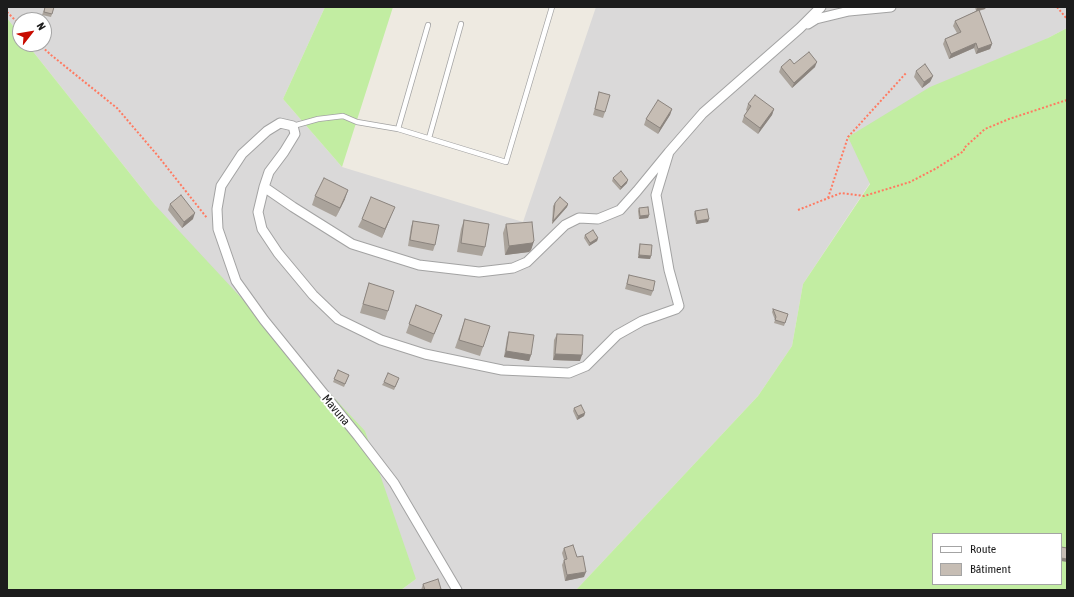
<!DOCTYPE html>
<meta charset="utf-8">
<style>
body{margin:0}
#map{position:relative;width:1074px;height:597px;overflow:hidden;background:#eeeae1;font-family:"Asap Condensed",sans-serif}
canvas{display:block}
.frame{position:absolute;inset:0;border:8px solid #1c1c1c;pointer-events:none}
.legend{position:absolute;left:932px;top:533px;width:130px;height:52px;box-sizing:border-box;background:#fff;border:1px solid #a4a4a4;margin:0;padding:5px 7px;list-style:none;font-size:12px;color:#1c1c1c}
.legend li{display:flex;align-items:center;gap:8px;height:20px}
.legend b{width:20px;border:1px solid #a4a4a4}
.north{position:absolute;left:12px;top:12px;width:40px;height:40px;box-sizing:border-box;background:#fff;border:1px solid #a4a4a4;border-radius:50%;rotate:59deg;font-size:11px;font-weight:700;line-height:16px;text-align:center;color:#1c1c1c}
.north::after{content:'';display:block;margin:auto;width:14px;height:18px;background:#c80b00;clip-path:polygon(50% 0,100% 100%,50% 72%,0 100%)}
</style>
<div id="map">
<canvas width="1074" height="597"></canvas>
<div class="frame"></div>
<ul class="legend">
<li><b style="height:5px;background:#fff"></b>Route</li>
<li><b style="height:11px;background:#c6bdb4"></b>Bâtiment</li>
</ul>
<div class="north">N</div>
</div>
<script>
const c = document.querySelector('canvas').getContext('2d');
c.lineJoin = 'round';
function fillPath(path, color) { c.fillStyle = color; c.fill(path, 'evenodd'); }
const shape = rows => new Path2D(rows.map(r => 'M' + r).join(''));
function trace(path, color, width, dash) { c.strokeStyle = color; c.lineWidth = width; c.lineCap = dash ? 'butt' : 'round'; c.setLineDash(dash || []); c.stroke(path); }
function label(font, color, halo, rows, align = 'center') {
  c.font = font + ' "Asap Condensed",sans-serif'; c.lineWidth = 4; c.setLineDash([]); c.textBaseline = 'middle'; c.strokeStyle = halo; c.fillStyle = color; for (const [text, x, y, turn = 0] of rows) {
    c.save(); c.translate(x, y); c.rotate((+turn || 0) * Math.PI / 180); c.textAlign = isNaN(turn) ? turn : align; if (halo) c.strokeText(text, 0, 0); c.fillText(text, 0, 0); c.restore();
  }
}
fillPath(shape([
 [7,7,325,7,283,99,342,167,523,222,596,7,1067,7,1067,28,1048,38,870,183,803,284,792,346,758,396,576,590,401,590,416,579,155,205,27,44,44,44,44,20,20,20,20,35,7,18]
]), '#dad9d9');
fillPath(shape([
 [325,7,393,7,342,167,283,99],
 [7,18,20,35,20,44,27,44,155,205,365,431,416,579,401,590,7,590],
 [1067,28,1067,590,576,590,758,396,792,346,803,284,870,184,848,137,930,87,1048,38],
 [933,534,1061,534,1061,584,933,584]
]), '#c2eda2');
const service = shape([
 [293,126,318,119,343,116,357,122,398,129,428,25],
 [398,129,506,162,552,7],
 [429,138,461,24]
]);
const minor = shape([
 [808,24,816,19,849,11,891,7],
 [264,187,293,207,352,244,419,265,479,272,513,268,527,262,565,225,579,218,598,219,620,210,637,191,669,152,703,113,800,28,821,7],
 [457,590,394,483,358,436,264,320,236,281,218,229,217,209,221,186,242,154,267,131,280,123,293,126,295,134,284,152,269,172,264,187,258,212,262,229,278,253,313,295,338,319,381,340,425,354,502,370,569,373,586,366,617,335,642,321,676,309,679,306,669,270,656,195,669,152]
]);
trace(service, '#a3a3a3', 6);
trace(minor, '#a3a3a3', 11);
trace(shape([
 [1057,7,1067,19],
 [7,12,20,25],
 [39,44,51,55,117,108,158,156,207,218],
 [828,198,848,137,907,72],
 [798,210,841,193,864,196,910,182,935,169,964,151,964,148,985,129,1009,119,1067,100]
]), '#ff7a61', 2, [2, 2]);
trace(service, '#fff', 4.5);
trace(minor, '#fff', 9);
fillPath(shape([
 [45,7,52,14,51,17,42,15],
 [975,7,986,7,985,9,979,11,992,44,990,49,976,54,974,48,949,59,943,44,945,39,957,33,953,26,955,21,976,11],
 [794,64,815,67,792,88,779,72,781,67],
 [916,71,933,76,930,82,922,88,914,77],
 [599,92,605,112,603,118,593,115],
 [748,104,774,109,772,115,758,134,742,122,744,116,747,111,746,110],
 [672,109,670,115,658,134,644,125,646,119],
 [613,178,627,183,620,190,612,181],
 [315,196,345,199,336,217,312,205],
 [555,203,568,204,567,207,552,224,553,206],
 [170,204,193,219,182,228,168,210],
 [639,208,649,215,648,218,639,219,638,211],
 [695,211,709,219,708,222,696,224,694,214],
 [391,216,382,238,358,227,362,219],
 [464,220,485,247,482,256,457,252,461,229],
 [413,221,435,245,433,251,408,246,411,227],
 [506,224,534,241,531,250,529,252,505,255,503,233],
 [585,235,598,238,597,241,589,246,584,238],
 [640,244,651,256,650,259,638,258,639,247],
 [629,275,653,291,651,296,625,289],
 [369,283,388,311,385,320,360,313],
 [416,305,442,315,431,343,406,333],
 [773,309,788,314,784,326,774,323,775,320,772,312],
 [465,319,483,347,480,356,455,348],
 [509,332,531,355,529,361,504,357,507,338],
 [557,334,580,361,553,360,554,340],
 [338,370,349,375,344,387,333,382],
 [398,381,394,390,382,385,384,382],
 [574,408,585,413,584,416,577,420,573,411],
 [564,548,577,557,584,577,565,581,562,565,564,560,562,553],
 [423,584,441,590,421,590]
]), '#aaa39b');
fillPath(shape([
 [982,7,986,7,985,9,976,11,977,8],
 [976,43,974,48,949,59,951,54],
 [992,44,990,49,976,54,978,49],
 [817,62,815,67,792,88,794,83],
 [933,76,930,82,922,88,924,82],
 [672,109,670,115,658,134,660,128],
 [774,109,772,115,758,134,760,128],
 [628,180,627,183,620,190,621,187],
 [348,190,345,199,336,217],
 [568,204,567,207,552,224,553,221],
 [395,207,391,216,382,238,385,229],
 [195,213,193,219,182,228,184,222],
 [649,215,648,218,639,219,640,216],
 [709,219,708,222,696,224,697,221],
 [598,238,597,241,589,246,590,243],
 [534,241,531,250,529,252,505,255,509,246],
 [639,255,651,256,650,259,638,258],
 [506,351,531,355,529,361,504,357],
 [555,354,582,355,580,361,553,360],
 [585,413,584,416,577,420,578,416],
 [1061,558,1067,559,1067,562,1061,561],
 [586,572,584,577,565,581,567,575]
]), '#8b847e');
const building = shape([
 [45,7,54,7,52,14,44,12,45,7],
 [979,10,992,44,978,49,976,43,951,54,945,39,961,32,955,21,979,10],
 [809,52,817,62,794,83,781,67,790,59,794,64,809,52],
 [925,64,933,76,924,82,916,71,925,64],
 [599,92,610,95,605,112,595,109,599,92],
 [755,95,774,109,760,128,744,116,751,106,748,104,755,95],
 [658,100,672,109,660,128,646,119,658,100],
 [621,171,628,180,621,187,613,178,621,171],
 [324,178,348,190,340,208,315,196,324,178],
 [181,195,195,213,184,222,170,204,181,195],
 [371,197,395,207,385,229,362,219,371,197],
 [560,197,568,204,553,221,555,203,560,197],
 [648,207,649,215,640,216,639,208,648,207],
 [707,209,709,219,697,221,695,211,707,209],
 [464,220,489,224,485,247,461,243,464,220],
 [413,221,439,225,435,245,410,240,413,221],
 [532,222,534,241,532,243,509,246,506,224,532,222],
 [593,230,598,238,590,243,585,235,593,230],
 [640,244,652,245,651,256,639,255,640,244],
 [629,275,655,281,653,291,627,284,629,275],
 [369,283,394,291,388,311,363,304,369,283],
 [416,305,442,315,434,334,409,324,416,305],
 [773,309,788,314,785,323,775,320,776,317,773,309],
 [465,319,490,326,483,347,459,340,465,319],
 [509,332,534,335,531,355,506,351,509,332],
 [557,334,583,335,582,355,555,354,557,334],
 [338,370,349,375,345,384,334,379,338,370],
 [388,373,399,378,395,387,384,382,388,373],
 [581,405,585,413,578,416,574,408,581,405],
 [573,545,577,557,583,556,586,572,567,575,564,560,567,559,564,548,573,545],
 [1061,547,1067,548,1067,559,1061,558,1061,547],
 [438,579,441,589,437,590,425,590,423,584,438,579]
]);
fillPath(building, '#c6bdb4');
trace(building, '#8b847e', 1);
label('12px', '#1c1c1c', '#fff', [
 ["Mavuna",336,410,50]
]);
</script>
